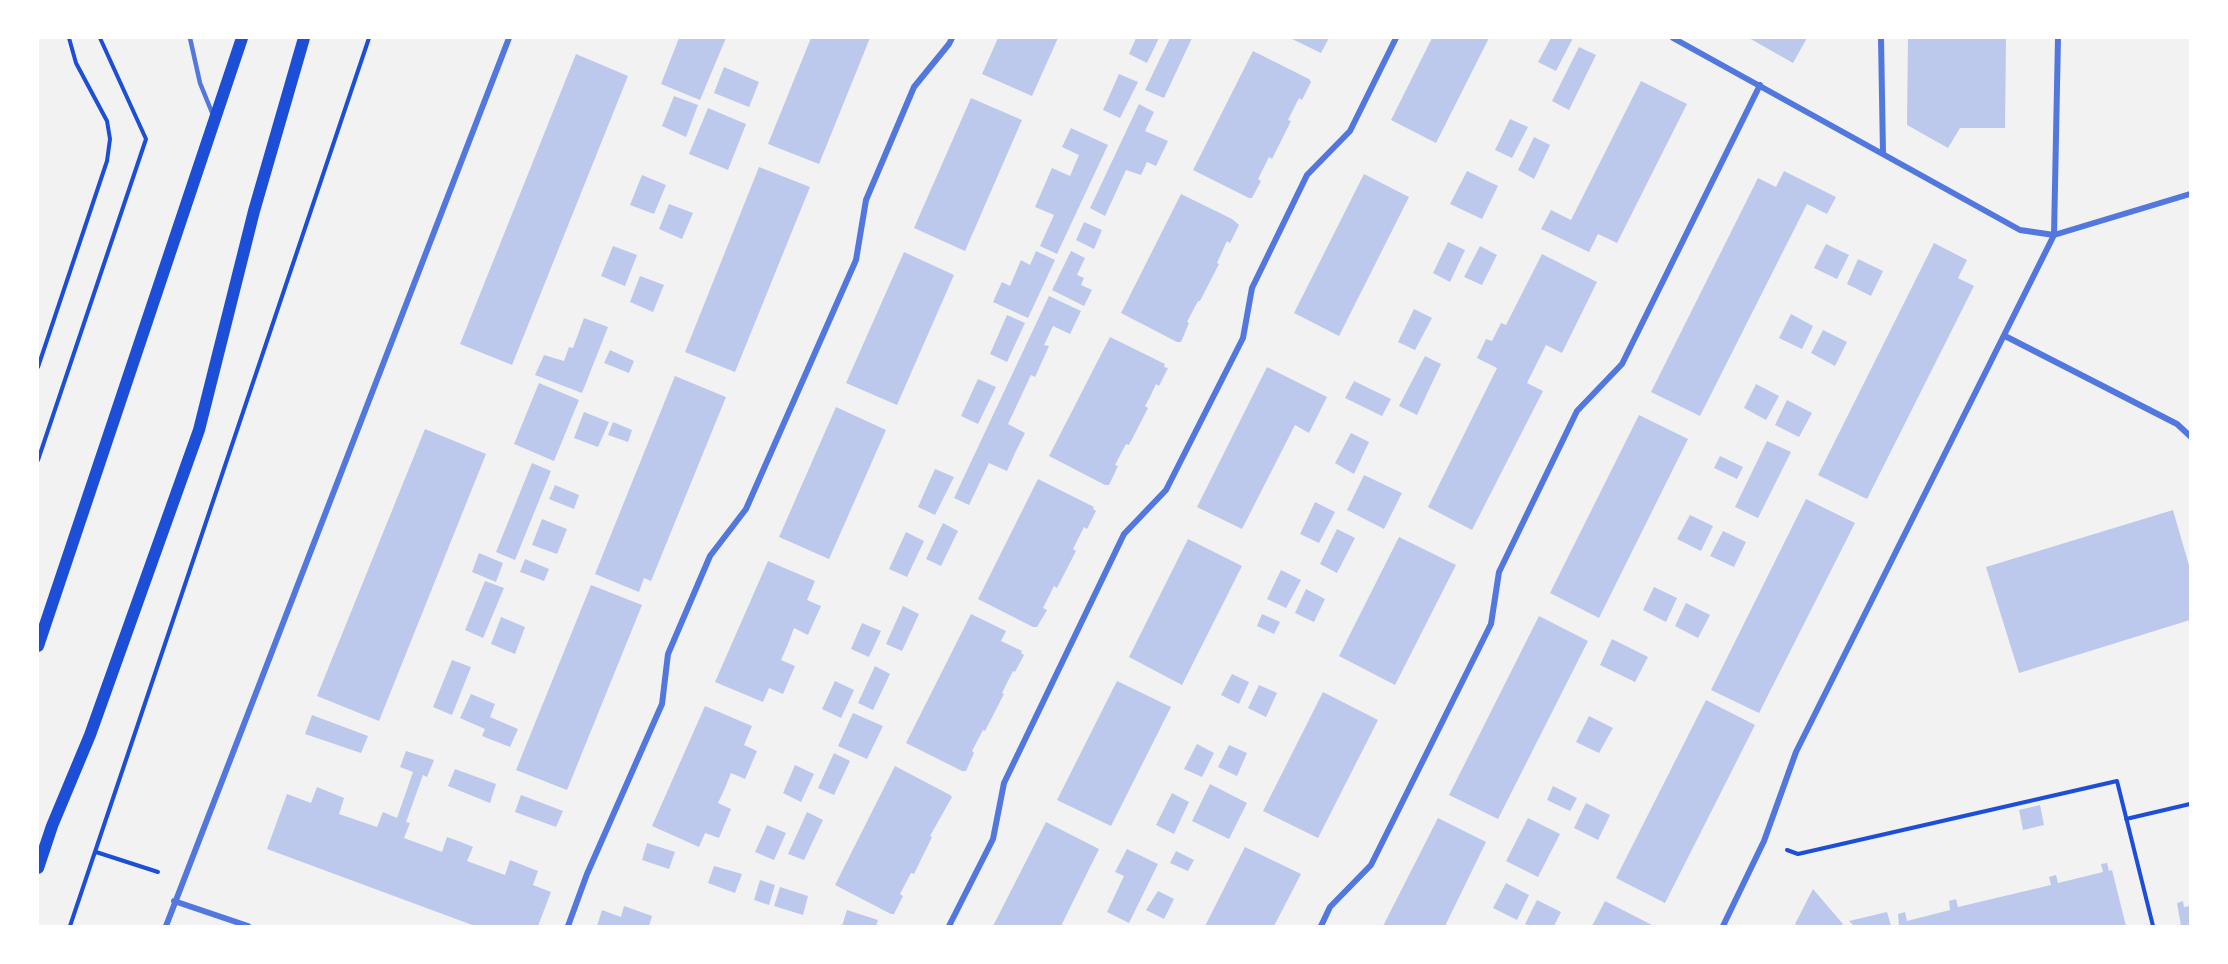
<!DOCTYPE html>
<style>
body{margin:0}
#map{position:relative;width:2228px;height:964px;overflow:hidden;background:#f2f2f2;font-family:"Noto Sans",sans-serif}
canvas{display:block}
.frame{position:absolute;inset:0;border:39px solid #fff;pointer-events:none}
</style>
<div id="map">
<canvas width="2228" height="964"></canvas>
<div class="frame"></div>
</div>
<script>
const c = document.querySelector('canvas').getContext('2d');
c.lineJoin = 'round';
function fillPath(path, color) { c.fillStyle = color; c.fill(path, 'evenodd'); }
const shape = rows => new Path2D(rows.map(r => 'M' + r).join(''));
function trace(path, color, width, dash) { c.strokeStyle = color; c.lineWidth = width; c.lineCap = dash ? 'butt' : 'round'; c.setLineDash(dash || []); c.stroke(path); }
fillPath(shape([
 [679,38,726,38,700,100,661,84],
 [811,38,870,38,819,164,768,144],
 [998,38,1058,38,1032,96,982,74],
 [1136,38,1159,38,1147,63,1129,54],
 [1170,38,1192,38,1164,98,1145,90],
 [1290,38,1329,38,1321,53],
 [1432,38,1489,38,1436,143,1391,120],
 [1551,38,1573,38,1556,71,1538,62],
 [1749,38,1807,38,1793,63],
 [1908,38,2006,38,2005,128,1960,128,1948,148,1907,125],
 [1579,47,1596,55,1569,110,1552,101],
 [1253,51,1309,79,1311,82,1302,100,1299,98,1288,120,1291,121,1272,159,1269,157,1258,179,1261,181,1252,198,1249,198,1193,170],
 [576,54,628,76,512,365,460,344],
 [724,67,759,82,749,107,714,93],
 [1119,74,1138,82,1120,118,1103,110],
 [1641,81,1687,104,1617,243,1598,234,1589,252,1541,229,1551,210,1571,220],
 [674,96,698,105,686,137,662,126],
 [971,98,1022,120,965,251,914,228],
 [1139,104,1154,112,1145,131,1168,141,1156,166,1147,162,1141,175,1126,170,1105,216,1090,208],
 [708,108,746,124,728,170,689,154],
 [1510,119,1528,127,1512,158,1495,150],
 [1071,128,1108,145,1057,254,1040,246,1054,215,1035,207,1052,168,1070,176,1079,155,1062,147],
 [1534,137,1550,145,1534,179,1518,170],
 [759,167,810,187,735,372,685,352],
 [1467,171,1498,186,1482,219,1450,204],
 [1784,171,1836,197,1827,214,1807,204,1700,416,1651,392,1758,178,1776,187],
 [1364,174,1409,197,1339,336,1294,313],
 [642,175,666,185,654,214,630,205],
 [1181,194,1232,219,1239,225,1230,243,1227,241,1217,263,1219,264,1200,301,1198,301,1187,322,1189,323,1181,342,1177,342,1121,313],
 [669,204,693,213,682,239,659,229],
 [1084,222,1102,230,1094,249,1076,240],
 [1448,242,1465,250,1450,282,1433,273],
 [1934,243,1967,260,1958,278,1974,286,1867,499,1818,475],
 [1826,244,1849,255,1837,279,1814,268],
 [613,246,637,255,625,286,601,276],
 [1480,246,1497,255,1482,285,1464,277],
 [1036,251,1055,260,1028,318,993,302,1002,282,1010,286,1021,260,1030,265],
 [1071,251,1085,258,1077,275,1084,278,1081,285,1092,290,1084,306,1052,290],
 [904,252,954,275,897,405,846,383],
 [1542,254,1597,282,1562,353,1546,345,1527,383,1543,391,1472,530,1428,507,1497,368,1477,358,1486,339,1492,341,1501,323,1506,325],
 [1858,259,1883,271,1871,296,1847,284],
 [640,276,664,285,653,312,630,302],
 [1049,296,1081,311,1070,334,1053,326,1044,345,1049,346,1035,377,1031,375,1008,424,1025,433,1015,453,1007,471,989,463,969,505,954,498],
 [1414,309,1432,318,1415,350,1398,342],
 [1791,314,1813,326,1802,349,1779,338],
 [1007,315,1025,323,1007,362,990,354],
 [584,318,608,327,582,393,535,375,544,355,564,361,569,347,573,348],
 [1823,330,1847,342,1835,366,1811,353],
 [1110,337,1165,364,1164,367,1168,368,1159,386,1156,384,1150,397,1145,406,1148,408,1129,445,1126,444,1115,465,1118,466,1109,485,1105,485,1049,456],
 [610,350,634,361,629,373,604,363],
 [1425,356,1441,364,1417,415,1399,406],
 [1267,367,1327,397,1309,433,1295,425,1242,529,1197,507],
 [675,376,726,397,651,581,644,578,639,592,595,574],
 [978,379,996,387,978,424,961,416],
 [1354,381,1391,399,1382,416,1345,398],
 [539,383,579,400,554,461,514,444],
 [1756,384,1779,396,1766,420,1744,408],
 [1787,400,1812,413,1799,437,1775,425],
 [836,407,886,430,829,559,779,537],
 [584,412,609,422,598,447,574,438],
 [1639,415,1688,439,1599,618,1550,593],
 [613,422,632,430,628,442,608,435],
 [425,429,486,454,379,721,317,696],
 [1351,433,1369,442,1354,474,1335,463],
 [1767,441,1791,452,1758,518,1735,507],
 [1720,456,1743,467,1737,479,1714,468],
 [532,463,551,471,515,560,496,552],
 [935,469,954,477,935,515,918,507],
 [1364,475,1402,493,1384,529,1347,510],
 [1038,479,1094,507,1093,509,1096,511,1087,529,1084,527,1073,549,1076,551,1057,588,1054,586,1043,608,1047,610,1037,627,1033,627,978,599],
 [555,485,579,495,574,509,549,499],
 [1806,499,1855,523,1759,713,1711,690],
 [1315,502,1335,512,1319,543,1300,534],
 [2173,510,2190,569,2190,620,2019,673,1986,567],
 [1690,515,1713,526,1701,551,1677,539],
 [542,519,567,529,557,554,532,545],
 [943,523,958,531,941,566,926,559],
 [1337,529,1355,538,1337,573,1320,564],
 [1723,531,1746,542,1734,567,1710,556],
 [906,532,924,541,907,577,889,569],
 [1399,537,1456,565,1395,685,1339,656],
 [1188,539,1242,566,1182,685,1129,657],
 [479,553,503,563,496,582,472,572],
 [525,559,549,569,544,581,520,572],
 [768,561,815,581,807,600,821,606,808,635,794,628,788,644,781,660,795,666,783,694,769,688,763,702,715,682],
 [1281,570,1301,580,1286,608,1267,599],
 [485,581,504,588,483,638,465,630],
 [591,585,642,605,567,790,516,770],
 [1654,587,1677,598,1666,622,1643,610],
 [1306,589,1325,599,1314,622,1295,613],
 [1686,603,1710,615,1698,638,1675,626],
 [903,606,919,614,902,651,886,644],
 [971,614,1006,631,1001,641,1022,651,1021,653,1024,655,1015,672,1013,671,1002,693,1004,694,985,731,983,730,972,751,974,753,966,771,962,771,906,743],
 [1262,614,1280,622,1274,634,1257,626],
 [1539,616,1588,641,1498,819,1449,795],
 [501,617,525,627,515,654,491,644],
 [862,623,881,631,869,657,851,649],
 [1612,639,1648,657,1635,682,1600,665],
 [452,660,471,667,452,715,433,707],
 [875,666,890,674,873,710,858,703],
 [1232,674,1249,682,1239,704,1221,695],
 [835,681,854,690,841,718,822,709],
 [1117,681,1171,707,1111,826,1057,800],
 [1259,685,1277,693,1266,717,1248,708],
 [1323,692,1378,720,1318,838,1263,811],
 [471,694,495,704,490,717,518,729,510,747,482,736,485,729,460,718],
 [1706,700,1755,725,1665,903,1616,878],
 [705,706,752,726,744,745,757,751,745,779,731,773,725,788,718,803,731,809,719,838,705,833,699,847,652,826],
 [853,713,883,726,867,759,838,746],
 [312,715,368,736,361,753,305,734],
 [1589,716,1613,728,1599,753,1576,742],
 [1197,744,1214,753,1202,777,1184,769],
 [1229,745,1247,753,1237,776,1218,767],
 [406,751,434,760,427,777,423,775,406,822,410,823,404,838,442,852,447,837,461,842,473,847,467,861,505,875,510,860,538,871,533,885,551,892,538,926,475,926,267,849,287,794,311,803,317,787,344,798,339,814,377,827,383,812,397,818,413,772,400,767],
 [834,753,850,761,834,795,818,788],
 [795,765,814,774,801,802,783,793],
 [895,766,950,795,952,797,930,836,932,837,914,874,911,873,900,894,903,896,894,914,891,914,835,885],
 [455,769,496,784,490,803,448,786],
 [1210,784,1247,803,1229,839,1192,821],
 [1553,786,1577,798,1570,811,1547,800],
 [1172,793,1189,802,1174,834,1156,825],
 [521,795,563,811,556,827,515,812],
 [1586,803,1610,815,1598,840,1574,828],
 [2040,805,2044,825,2023,830,2019,810],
 [807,812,823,820,804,860,788,854],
 [1438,818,1486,842,1445,926,1383,926],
 [1528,818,1560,834,1538,877,1506,861],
 [1046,822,1099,849,1061,926,993,926],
 [767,825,786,833,774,860,755,852],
 [647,843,675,852,669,869,642,860],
 [1245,847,1301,874,1274,926,1205,926],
 [1127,849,1158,864,1129,923,1107,912,1124,876,1115,872],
 [1176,851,1194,860,1188,871,1170,863],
 [2107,863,2109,871,2112,870,2126,926,1899,926,1898,914,1905,912,1907,921,1950,910,1949,901,1956,899,1958,907,2051,885,2049,877,2056,875,2058,883,2103,872,2101,864],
 [714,866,742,874,735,893,708,883],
 [760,880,775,885,769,905,754,900],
 [1506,883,1529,895,1517,920,1493,908],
 [780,887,808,896,803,915,774,906],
 [1813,889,1843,924,1841,926,1799,926,1795,924],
 [1158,891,1174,899,1164,919,1146,910],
 [1537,900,1561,912,1554,926,1530,926,1525,924],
 [1605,901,1654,926,1592,926],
 [2183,901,2184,907,2190,906,2190,926,2181,926,2177,903],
 [624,906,652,916,649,926,597,926,602,910,621,917],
 [847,910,878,920,876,926,842,926],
 [1887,912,1891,926,1854,926,1849,921]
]), '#bdc9ec');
trace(shape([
 [38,367,107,161,110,139,107,121,76,63,69,38],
 [38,460,146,139,100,38],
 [2126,819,2190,804],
 [1787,850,1798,854,2117,781,2153,926],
 [96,852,158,872],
 [70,926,369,38]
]), '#1d4ed8', 4);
trace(shape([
 [190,38,200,83,213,115]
]), '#5277de', 4.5);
trace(shape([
 [1673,38,2020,230,2054,235,2190,194],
 [1881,38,1883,154],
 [2005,336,2177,424,2190,436],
 [174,901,248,926],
 [166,926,509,38],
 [568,926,587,874,662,704,668,654,710,556,746,509,856,260,866,200,914,87,949,44,952,38],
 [949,926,993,839,1004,783,1124,534,1166,490,1243,338,1252,288,1307,175,1350,131,1396,38],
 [1321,926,1330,907,1371,865,1491,624,1499,572,1577,411,1622,364,1760,85],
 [1723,926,1764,841,1796,752,2054,235,2058,38]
]), '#5277de', 6);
trace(shape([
 [38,646,242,38],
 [38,868,52,826,90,735,199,430,254,211,304,38]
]), '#1d4ed8', 12);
</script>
